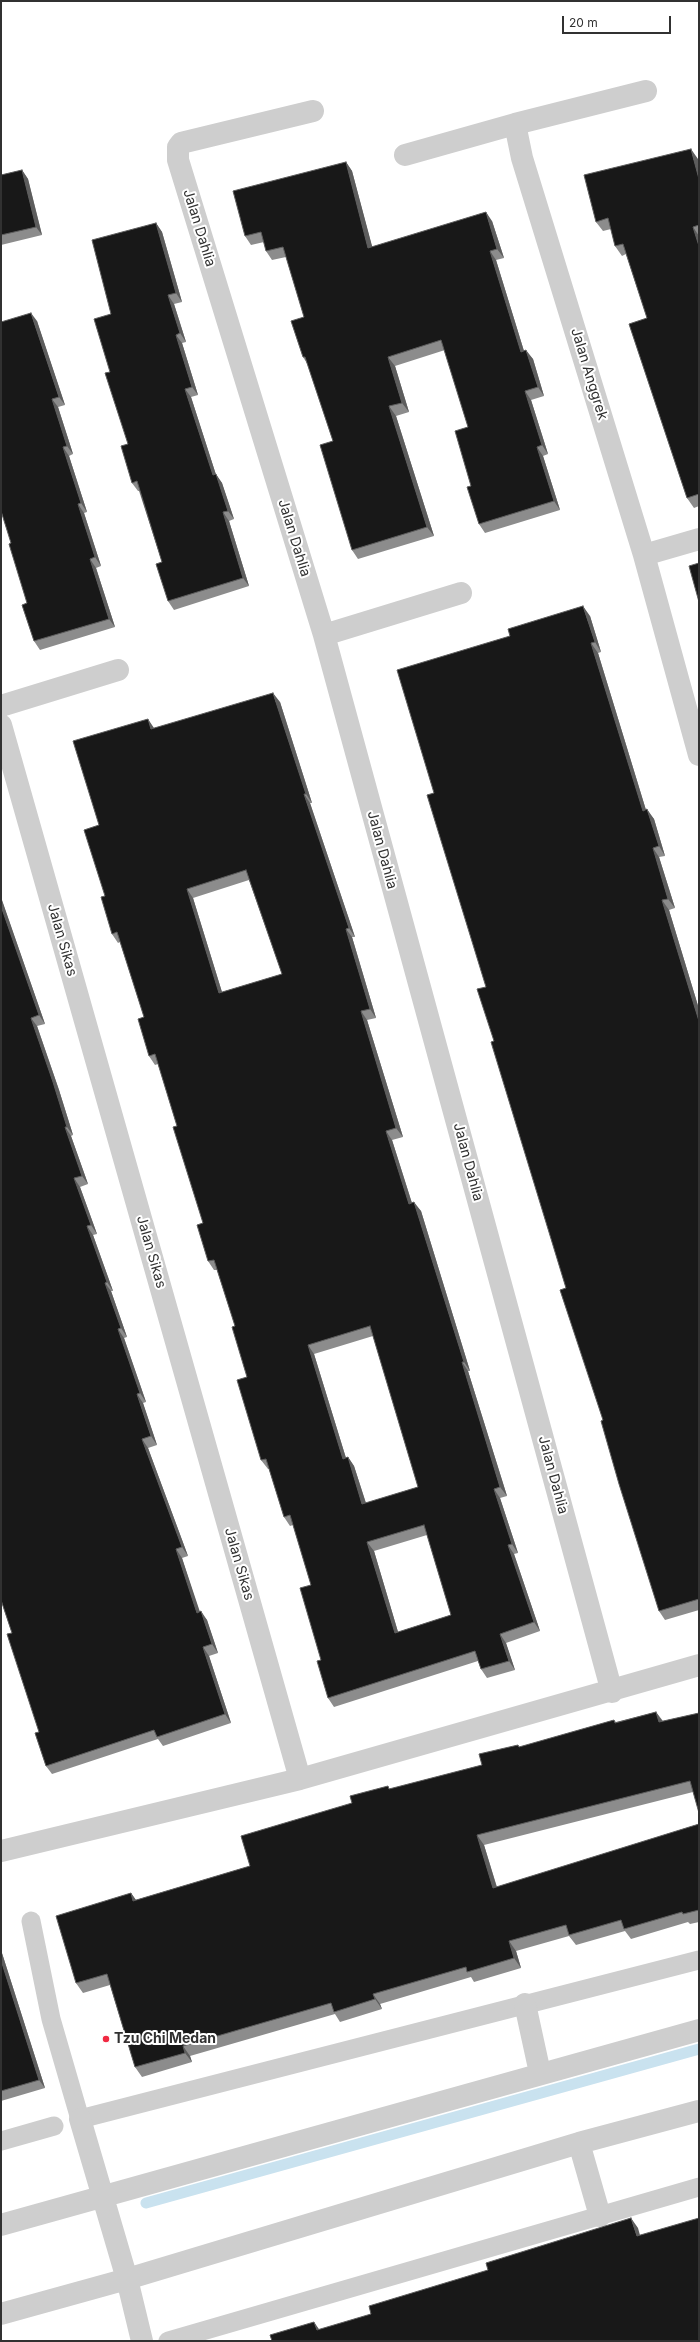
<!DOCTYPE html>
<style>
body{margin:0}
#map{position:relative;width:700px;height:2342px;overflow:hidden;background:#fff;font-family:Inter,sans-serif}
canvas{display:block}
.frame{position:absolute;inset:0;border:2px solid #313131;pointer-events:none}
.scale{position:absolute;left:562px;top:16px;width:109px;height:18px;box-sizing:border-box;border:2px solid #313131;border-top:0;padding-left:5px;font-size:12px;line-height:14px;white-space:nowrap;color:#313131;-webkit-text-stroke:3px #fff;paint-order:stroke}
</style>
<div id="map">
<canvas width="700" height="2342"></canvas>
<div class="frame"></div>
<div class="scale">20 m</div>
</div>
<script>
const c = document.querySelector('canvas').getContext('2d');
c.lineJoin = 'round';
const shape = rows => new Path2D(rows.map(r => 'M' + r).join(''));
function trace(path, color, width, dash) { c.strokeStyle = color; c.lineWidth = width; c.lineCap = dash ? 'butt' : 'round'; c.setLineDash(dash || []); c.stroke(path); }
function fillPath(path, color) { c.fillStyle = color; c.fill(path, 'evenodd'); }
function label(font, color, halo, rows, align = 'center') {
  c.font = font + ' Inter,sans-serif'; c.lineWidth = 4; c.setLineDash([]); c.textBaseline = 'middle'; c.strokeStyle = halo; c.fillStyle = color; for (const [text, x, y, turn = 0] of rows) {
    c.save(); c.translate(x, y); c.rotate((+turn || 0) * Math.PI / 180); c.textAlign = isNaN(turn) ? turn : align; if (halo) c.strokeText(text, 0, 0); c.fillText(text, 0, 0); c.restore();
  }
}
trace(shape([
 [146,2203,699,2049]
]), '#c9e2ef', 11);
trace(shape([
 [31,1921,51,2019,80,2119,699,1960],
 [1,2141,54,2126],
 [168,2341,699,2187]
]), '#cecece', 19);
trace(shape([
 [646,91,515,124,522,158,644,555,699,755],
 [313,111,181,143,178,147,178,160,324,635,612,1692],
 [405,155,515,124],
 [644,555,699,539],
 [324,635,461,593],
 [1,706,118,670],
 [1,725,300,1779],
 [1,1851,300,1779,699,1665],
 [525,2004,540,2073],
 [80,2119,127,2279,142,2341],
 [579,2143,600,2216],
 [1,2225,699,2030],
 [1,2314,127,2279,579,2143,699,2111]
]), '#cecece', 22);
fillPath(shape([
 [698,159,699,162,699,506,694,508,687,498,647,318,626,254,622,256,615,246,611,229,603,231,596,222],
 [346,162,352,171,372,247,492,221,504,258,496,260,524,351,533,359,544,396,531,400,548,454,543,456,560,510,485,533,479,524,471,486,468,427,445,350,395,366,409,412,396,416,434,536,358,559,352,550,333,441,308,365,303,357,304,317,286,257,272,260,266,251,264,242,251,245,245,236],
 [22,170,28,179,42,235,1,245,1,175],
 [156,223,162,232,182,302,174,304,186,342,182,343,198,395,191,397,216,475,222,483,234,519,229,521,249,586,174,610,168,601,162,562,139,491,138,491,132,483,128,444,110,372],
 [37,321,65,405,58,407,73,454,69,456,87,512,84,513,101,566,96,568,115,627,40,650,34,641,27,603,11,543],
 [590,616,601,652,598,653,646,810,654,819,665,856,659,857,675,908,669,910,699,1009,699,1610,665,1620,659,1611,603,1420,566,1288,494,1041,486,987],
 [280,702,312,803,310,803,355,937,352,937,376,1018,367,1020,403,1137,392,1140,412,1203,421,1211,470,1371,468,1371,507,1496,500,1498,518,1553,514,1554,540,1631,506,1643,515,1670,487,1678,481,1669,478,1661,334,1707,328,1698,321,1660,311,1585,293,1525,290,1526,284,1517,269,1469,268,1469,261,1460,247,1377,235,1326,217,1270,214,1270,208,1261,203,1223,177,1126,158,1064,155,1065,149,1056,144,1017,120,942,118,943,112,934,105,896,99,825,154,728],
 [249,880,282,974,222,992,193,898],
 [373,1336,418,1487,366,1503,354,1466,348,1457,346,1458,314,1354],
 [427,1535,451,1615,398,1632,374,1551],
 [1,898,45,1024,37,1026,59,1090,73,1135,71,1136,88,1184,80,1187,97,1234,93,1235,113,1291,111,1291,127,1337,124,1338,146,1402,143,1403,157,1445,148,1448,188,1556,182,1558,199,1612,207,1620,218,1653,209,1656,231,1723,163,1746,158,1739,52,1774,46,1766,39,1732,12,1633,1,1600],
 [656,1712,663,1721,699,1713,693,1792,484,1845,497,1887,699,1824,699,1922,690,1924,688,1922,631,1939,625,1931,576,1945,569,1936,516,1951,521,1968,474,1982,471,1977,380,2004,382,2009,340,2022,335,2014,190,2056,192,2062,142,2077,135,2067,110,1985,83,1993,76,1983,131,1893,136,1900,250,1866,352,1803,390,1789,482,1765,520,1747,614,1720,616,1722],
 [1,1950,45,2088,1,2101]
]), '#8c8c8c');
fillPath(shape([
 [691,149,698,159,699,162,699,179],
 [346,162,352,171,375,257,368,248],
 [22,170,28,179,42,235,36,227],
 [486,212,492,221,504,258,497,249],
 [156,223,162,232,182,302,176,293],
 [693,227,699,236,699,246],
 [490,251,496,260,527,361,521,352],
 [168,295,174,304,186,342,180,333],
 [31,313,37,321,65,405,59,397],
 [176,335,182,343,198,395,192,387],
 [526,350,533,359,544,396,538,387],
 [388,357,395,366,409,412,402,403],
 [185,389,191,397,219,484,213,475],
 [525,391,531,400,548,454,542,445],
 [52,399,58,407,73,454,67,446],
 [389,406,396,416,434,536,427,527],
 [63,447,69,456,87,512,81,503],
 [537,447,543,456,560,510,554,501],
 [216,474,222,483,234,519,228,511],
 [78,504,84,513,101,566,95,557],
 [223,512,229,521,249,586,243,578],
 [90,559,96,568,115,627,109,619],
 [583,606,590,616,601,652,595,642],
 [591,643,598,653,649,820,643,811],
 [273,693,280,702,312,803,306,794],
 [148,719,154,728,157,738,151,729],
 [304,794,310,803,355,937,349,928],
 [647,809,654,819,665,856,659,846],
 [653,848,659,857,675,908,668,899],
 [187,889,193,898,225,1002,219,993],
 [1,898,2,900,45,1024,39,1015,1,906],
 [662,900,669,910,699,1009,699,1021],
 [346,929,352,937,376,1018,370,1009],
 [361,1011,367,1020,403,1137,396,1128],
 [31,1018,37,1026,59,1090,73,1135,67,1127],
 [65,1127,71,1136,88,1184,82,1176],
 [386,1131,392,1140,415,1213,409,1204],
 [74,1178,80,1187,97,1234,91,1225],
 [414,1202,421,1211,470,1371,464,1362],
 [87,1226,93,1235,113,1291,107,1282],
 [105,1283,111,1291,127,1337,121,1328],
 [118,1329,124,1338,146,1402,140,1393],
 [308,1345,314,1354,349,1468,343,1459],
 [462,1362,468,1371,507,1496,500,1487],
 [137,1394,143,1403,157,1445,151,1436],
 [142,1439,148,1448,188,1556,182,1547],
 [348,1457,354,1466,369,1513,362,1504],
 [494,1489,500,1498,518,1553,512,1544],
 [367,1542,374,1551,401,1642,395,1633],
 [508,1545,514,1554,540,1631,534,1622],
 [176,1549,182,1558,203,1621,197,1613],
 [201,1611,207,1620,218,1653,212,1644],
 [500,1634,506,1643,515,1670,509,1661],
 [203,1647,209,1656,231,1723,225,1714],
 [656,1712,663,1722,659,1722],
 [477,1835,484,1845,500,1898,493,1888],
 [131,1893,138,1903,133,1901],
 [509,1941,516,1951,521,1968,514,1958],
 [1,1950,45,2088,39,2080,1,1960],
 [373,1994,380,2004,382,2009,375,1999],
 [183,2046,190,2056,192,2062,185,2053],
 [631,2218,638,2228,643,2246,637,2236],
 [314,2322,321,2332,317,2330]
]), '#5d5d5d');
const building = shape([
 [691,149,699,179,699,225,693,227,699,246,699,494,687,498,629,324,647,318,623,244,615,246,608,218,596,222,584,175,691,149],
 [346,162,368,248,486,212,497,249,490,251,521,352,526,350,538,387,525,391,542,445,537,447,554,501,479,524,467,487,471,486,455,431,468,427,441,340,388,357,402,403,389,406,427,527,352,550,320,445,333,441,305,357,303,357,291,321,304,317,283,247,266,251,261,232,245,236,233,191,346,162],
 [22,170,36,227,1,235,1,175,22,170],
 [156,223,176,293,168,295,180,333,176,335,192,387,185,389,213,475,216,474,228,511,223,512,243,578,168,601,156,564,162,562,137,481,132,483,121,446,128,444,105,373,110,372,94,319,111,314,92,240,156,223],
 [31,313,59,397,52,399,67,446,63,447,81,503,78,504,95,557,90,559,109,619,34,641,22,605,27,603,9,544,11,543,1,511,1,322,31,313],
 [699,563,699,602,689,566,699,563],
 [583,606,595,642,591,643,643,811,647,809,659,846,653,848,668,899,662,900,699,1021,699,1599,659,1611,619,1484,601,1421,603,1420,560,1290,566,1288,491,1042,494,1041,477,989,486,987,427,795,434,793,397,670,510,636,508,629,583,606],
 [273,693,306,794,304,794,349,928,346,929,370,1009,361,1011,396,1128,386,1131,409,1204,414,1202,464,1362,462,1362,500,1487,494,1489,512,1544,508,1545,534,1622,500,1634,509,1661,481,1669,475,1651,328,1698,317,1661,321,1660,300,1588,311,1585,290,1515,284,1517,266,1459,261,1460,237,1380,247,1377,232,1327,235,1326,214,1260,208,1261,197,1225,203,1223,173,1127,177,1126,155,1054,149,1056,138,1019,144,1017,117,932,112,934,101,897,105,896,84,830,99,825,73,741,148,719,151,729,273,693],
 [246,870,282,974,219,993,187,889,246,870],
 [370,1326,418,1487,362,1504,348,1457,343,1459,308,1345,370,1326],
 [424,1525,451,1615,395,1633,367,1542,424,1525],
 [1,906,39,1015,31,1018,53,1082,67,1127,65,1127,82,1176,74,1178,91,1225,87,1226,107,1282,105,1283,121,1328,118,1329,140,1393,137,1394,151,1436,142,1439,182,1547,176,1549,197,1613,201,1611,212,1644,203,1647,225,1714,157,1737,154,1730,46,1766,35,1733,39,1732,7,1634,12,1633,1,1600,1,906],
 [656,1712,659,1722,699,1713,699,1813,690,1781,477,1835,493,1888,699,1824,699,1910,683,1914,682,1912,624,1929,621,1920,569,1935,566,1925,509,1941,514,1958,467,1972,466,1967,373,1994,375,1999,334,2012,331,2003,183,2046,185,2053,135,2067,107,1974,76,1983,56,1916,131,1893,133,1901,250,1866,241,1836,352,1803,350,1796,388,1786,389,1789,482,1765,479,1754,518,1745,519,1747,614,1720,615,1723,656,1712],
 [1,1960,39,2080,1,2091,1,1960],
 [631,2218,637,2236,699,2218,699,2341,272,2341,270,2335,314,2322,317,2330,371,2314,369,2306,488,2270,486,2263,631,2218]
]);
fillPath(building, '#181818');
trace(building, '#5d5d5d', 1);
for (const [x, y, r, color] of [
 [106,2039,4,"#f12942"]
]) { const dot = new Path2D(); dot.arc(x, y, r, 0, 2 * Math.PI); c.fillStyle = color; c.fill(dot); trace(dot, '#fff', 1.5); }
label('14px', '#313131', '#fff', [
 ["Jalan Dahlia",199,228,73],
 ["Jalan Anggrek",589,374,73],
 ["Jalan Dahlia",294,538,73],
 ["Jalan Dahlia",382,850,75],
 ["Jalan Sikas",62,940,74],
 ["Jalan Dahlia",468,1162,75],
 ["Jalan Sikas",151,1252,74],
 ["Jalan Dahlia",553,1475,75],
 ["Jalan Sikas",239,1564,74]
]);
label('bold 14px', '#313131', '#fff', [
 ["Tzu Chi Medan",114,2039]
], 'left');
</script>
